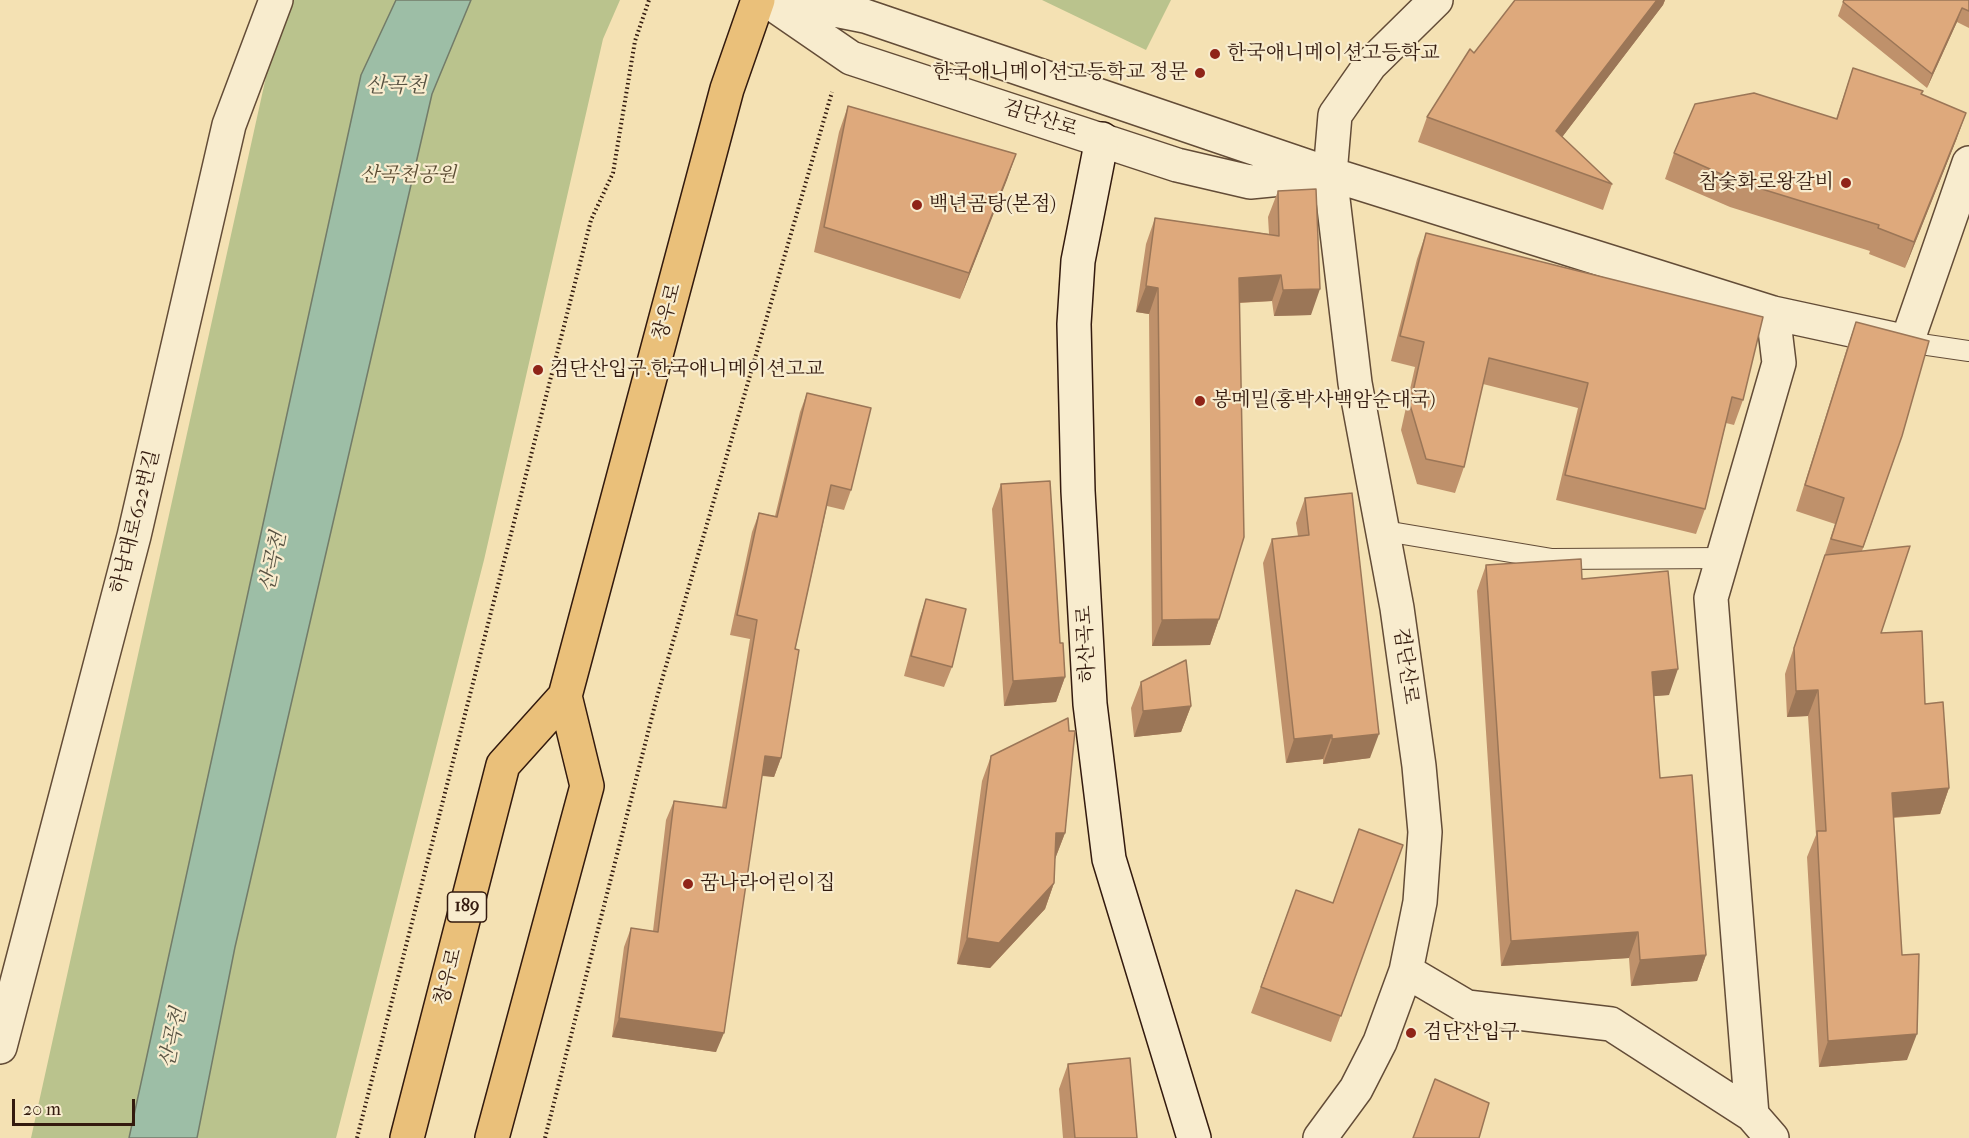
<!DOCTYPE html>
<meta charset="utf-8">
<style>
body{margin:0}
#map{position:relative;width:1969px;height:1138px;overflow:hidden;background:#f4e1b3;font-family:"IM FELL French Canon",serif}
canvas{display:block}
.scale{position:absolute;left:12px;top:1099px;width:123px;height:27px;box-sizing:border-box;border:3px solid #331a0e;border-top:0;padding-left:8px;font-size:18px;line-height:21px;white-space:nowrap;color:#331a0e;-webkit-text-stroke:4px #f8ecce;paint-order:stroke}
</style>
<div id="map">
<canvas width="1969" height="1138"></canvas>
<div class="scale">20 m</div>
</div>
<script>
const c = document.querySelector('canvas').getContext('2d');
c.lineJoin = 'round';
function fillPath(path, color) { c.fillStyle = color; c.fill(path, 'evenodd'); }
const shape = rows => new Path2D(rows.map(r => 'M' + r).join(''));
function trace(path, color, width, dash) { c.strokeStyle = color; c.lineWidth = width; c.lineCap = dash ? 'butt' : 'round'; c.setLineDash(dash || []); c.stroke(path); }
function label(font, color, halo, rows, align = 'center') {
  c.font = font + ' "IM FELL French Canon","Noto Serif KR",serif'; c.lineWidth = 4.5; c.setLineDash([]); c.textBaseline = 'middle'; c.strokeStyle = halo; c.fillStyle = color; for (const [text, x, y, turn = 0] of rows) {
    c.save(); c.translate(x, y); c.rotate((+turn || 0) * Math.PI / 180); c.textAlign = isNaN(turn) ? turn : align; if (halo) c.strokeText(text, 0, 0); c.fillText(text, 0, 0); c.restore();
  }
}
fillPath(shape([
 [283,0,620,0,603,39,484,560,336,1138,31,1138],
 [1042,0,1171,0,1146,50]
]), '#bac38d');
const water = shape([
 [396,0,471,0,432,94,235,947,197,1138,129,1138,361,75,396,0]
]);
fillPath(water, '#9dbea6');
trace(water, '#737c69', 1.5);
const lane = shape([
 [1907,342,1969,351],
 [1385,531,1552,559,1723,558]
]);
const street = shape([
 [785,0,865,16,1330,174,1773,313,1907,342,1969,163],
 [771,3,851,58,1177,165,1250,182,1322,175],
 [1406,971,1467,1007,1611,1024,1752,1115,1772,1138],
 [0,1047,134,536,229,125,276,0],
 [1752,1115,1711,598,1779,363,1773,313],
 [1320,1138,1356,1089,1380,1042,1406,971,1420,902,1425,832,1419,766,1397,608,1355,383,1330,174,1335,115,1370,65,1436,0]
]);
const secondary = shape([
 [1102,139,1078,261,1074,324,1078,491,1090,704,1109,859,1194,1138]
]);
const primary = shape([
 [407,1138,503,765,565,696,727,89,758,0],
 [492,1138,587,786,565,696]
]);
trace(lane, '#634c37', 22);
trace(street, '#634c37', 36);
trace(secondary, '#331a0e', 36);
trace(primary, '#331a0e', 36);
trace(shape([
 [357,1138,591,220,613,173,635,41,649,0],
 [545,1138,657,697,832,92]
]), '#331a0e', 4, [1.5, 3]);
trace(lane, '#f8ecce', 20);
trace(street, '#f8ecce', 33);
trace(secondary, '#f8ecce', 33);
trace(primary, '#eac07a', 33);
fillPath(shape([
 [1515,0,1665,0,1663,5,1562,137,1612,184,1603,210,1418,142,1427,117],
 [1969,0,1969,28,1957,22,1927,88,1838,16,1843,2],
 [1853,68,1922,95,1957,138,1905,268,1869,254,1870,251,1730,207,1665,179,1674,153,1836,119],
 [848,106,1016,154,960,299,814,252,839,132],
 [1278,191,1311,315,1274,316,1272,301,1240,303,1219,619,1210,645,1152,646,1149,314,1136,312,1146,244,1155,218,1269,234,1268,217],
 [1426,233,1743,400,1734,425,1726,423,1705,509,1696,534,1556,500,1578,408,1483,384,1464,467,1455,493,1417,484,1401,430,1415,367,1391,361,1417,259],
 [1856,322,1902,436,1862,551,1881,633,1925,704,1949,788,1940,814,1893,818,1907,1060,1819,1067,1807,857,1816,835,1808,716,1787,717,1785,674,1835,524,1796,511,1847,348],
 [807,393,851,490,844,510,827,506,795,649,781,758,774,777,762,776,716,1052,612,1037,624,947,631,928,653,931,666,820,674,801,722,807,750,639,730,635,752,532,759,513,775,516,800,412],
 [1001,484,1060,643,1065,677,1056,702,1004,706,992,509],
 [1305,498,1370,758,1323,764,1323,759,1286,763,1263,563,1272,539,1298,536,1296,523],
 [1486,565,1582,579,1669,695,1654,696,1660,778,1706,955,1697,981,1631,986,1629,958,1501,966,1477,591],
 [926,599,952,667,944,687,904,676,919,620],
 [1141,682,1191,706,1181,732,1134,737,1131,708],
 [991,756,1065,833,1055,859,1054,883,1045,909,990,968,957,964,982,781],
 [1403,845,1331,1042,1251,1013,1296,890,1332,903],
 [1068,1064,1137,1138,1063,1138,1059,1089]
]), '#bf916b');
fillPath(shape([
 [1657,0,1665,0,1663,5,1547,157,1556,131],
 [1962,8,1957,22,1927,88,1932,74],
 [1966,113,1957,138,1905,268,1914,242],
 [1016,154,1007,180,960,299,969,273],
 [1281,275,1272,301,1230,303,1239,278],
 [1146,286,1158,288,1149,314,1136,312],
 [1320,289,1311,315,1274,316,1283,290],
 [1219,619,1210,645,1152,646,1162,620],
 [1678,669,1669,695,1643,697,1652,672],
 [1065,677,1056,702,1004,706,1013,681],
 [1818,690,1808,716,1787,717,1796,691],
 [1191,706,1181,732,1134,737,1143,711],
 [1379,734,1370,758,1323,764,1332,739],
 [1332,735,1323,759,1286,763,1294,739],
 [765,756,781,758,774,777,758,775],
 [1949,788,1940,814,1882,818,1892,793],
 [1056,833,1065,833,1055,859],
 [1054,883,1045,909,990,968,957,964,967,938],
 [1638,932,1629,958,1501,966,1511,941],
 [1706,955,1697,981,1631,986,1640,960],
 [619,1018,724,1033,716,1052,612,1037],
 [1917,1034,1907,1060,1819,1067,1828,1041]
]), '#9b7657');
const building = shape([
 [1515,0,1657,0,1556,131,1612,184,1427,117,1470,49,1474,53,1515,0],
 [1844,0,1969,0,1969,11,1962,8,1932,74,1843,2,1844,0],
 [1853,68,1923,91,1921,94,1966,113,1914,242,1878,228,1879,225,1739,182,1674,153,1695,104,1754,93,1837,119,1853,68],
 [848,106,1016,154,969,273,824,227,848,106],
 [1316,189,1320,289,1283,290,1281,275,1239,278,1244,537,1219,619,1162,620,1158,288,1146,286,1155,218,1279,236,1278,191,1316,189],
 [1426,233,1763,317,1743,400,1732,397,1705,509,1565,475,1588,383,1489,358,1464,467,1426,459,1410,405,1424,342,1400,336,1426,233],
 [1856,322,1929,341,1902,436,1863,547,1831,539,1844,498,1805,485,1856,322],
 [807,393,871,408,851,490,831,485,795,649,799,650,781,758,765,756,724,1033,619,1018,631,928,658,932,674,801,726,808,757,620,737,615,759,513,777,517,807,393],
 [1050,481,1060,643,1063,643,1065,677,1013,681,1001,484,1050,481],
 [1352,493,1379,734,1332,739,1332,735,1294,739,1272,539,1309,535,1305,498,1352,493],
 [1910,546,1881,633,1922,631,1925,704,1943,702,1949,788,1892,793,1902,955,1919,954,1917,1034,1828,1041,1817,831,1826,831,1818,690,1796,691,1794,648,1825,555,1910,546],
 [1581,559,1582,579,1668,571,1678,669,1652,672,1660,778,1692,775,1706,955,1640,960,1638,932,1511,941,1486,565,1581,559],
 [926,599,966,609,952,667,911,656,926,599],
 [1186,660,1191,706,1143,711,1141,682,1186,660],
 [1068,718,1069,731,1075,731,1065,833,1056,833,1054,883,999,943,967,938,991,756,1068,718],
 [1359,829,1403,845,1341,1016,1261,987,1296,890,1333,903,1359,829],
 [1130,1058,1137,1138,1075,1138,1068,1064,1130,1058],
 [1435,1079,1489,1103,1479,1138,1413,1138,1435,1079]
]);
fillPath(building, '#dea97c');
trace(building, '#9b7657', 1.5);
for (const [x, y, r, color] of [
 [1215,54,6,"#8f2418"],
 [1200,73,6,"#8f2418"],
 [1846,183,6,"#8f2418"],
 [917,205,6,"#8f2418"],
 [538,370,6,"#8f2418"],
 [1200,401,6,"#8f2418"],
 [688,884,6,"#8f2418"],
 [1411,1033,6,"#8f2418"]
]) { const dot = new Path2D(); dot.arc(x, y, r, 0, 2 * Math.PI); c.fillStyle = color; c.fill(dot); trace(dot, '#f8ecce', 2); }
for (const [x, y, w] of [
 [467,907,39]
]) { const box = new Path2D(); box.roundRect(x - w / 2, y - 15, w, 30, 4.5); c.fillStyle = '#f8ecce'; c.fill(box); trace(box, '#331a0e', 1.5); }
label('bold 18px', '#331a0e', null, [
 ["189",467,907]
]);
label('20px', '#331a0e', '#f8ecce', [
 ["한국애니메이션고등학교",1227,54],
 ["한국애니메이션고등학교 정문",1188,73,"right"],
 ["참숯화로왕갈비",1834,183,"right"],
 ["백년곰탕(본점)",929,205],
 ["검단산입구.한국애니메이션고교",550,370],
 ["봉메밀(홍박사백암순대국)",1212,401],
 ["꿈나라어린이집",700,884],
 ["검단산입구",1423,1033]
], 'left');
label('20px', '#331a0e', '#f8ecce', [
 ["검단산로",1040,119,18],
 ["창우로",668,312,-75],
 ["하남대로622번길",136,522,-76],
 ["하산곡로",1087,644,-93],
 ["검단산로",1405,666,82],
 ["창우로",449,977,-76]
]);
label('italic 20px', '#5c4d34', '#f8ecce', [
 ["산곡천공원",408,176]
]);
label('italic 21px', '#585343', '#f8ecce', [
 ["산곡천",396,87],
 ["산곡천",274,562,-78],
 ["산곡천",174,1038,-78]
]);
</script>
